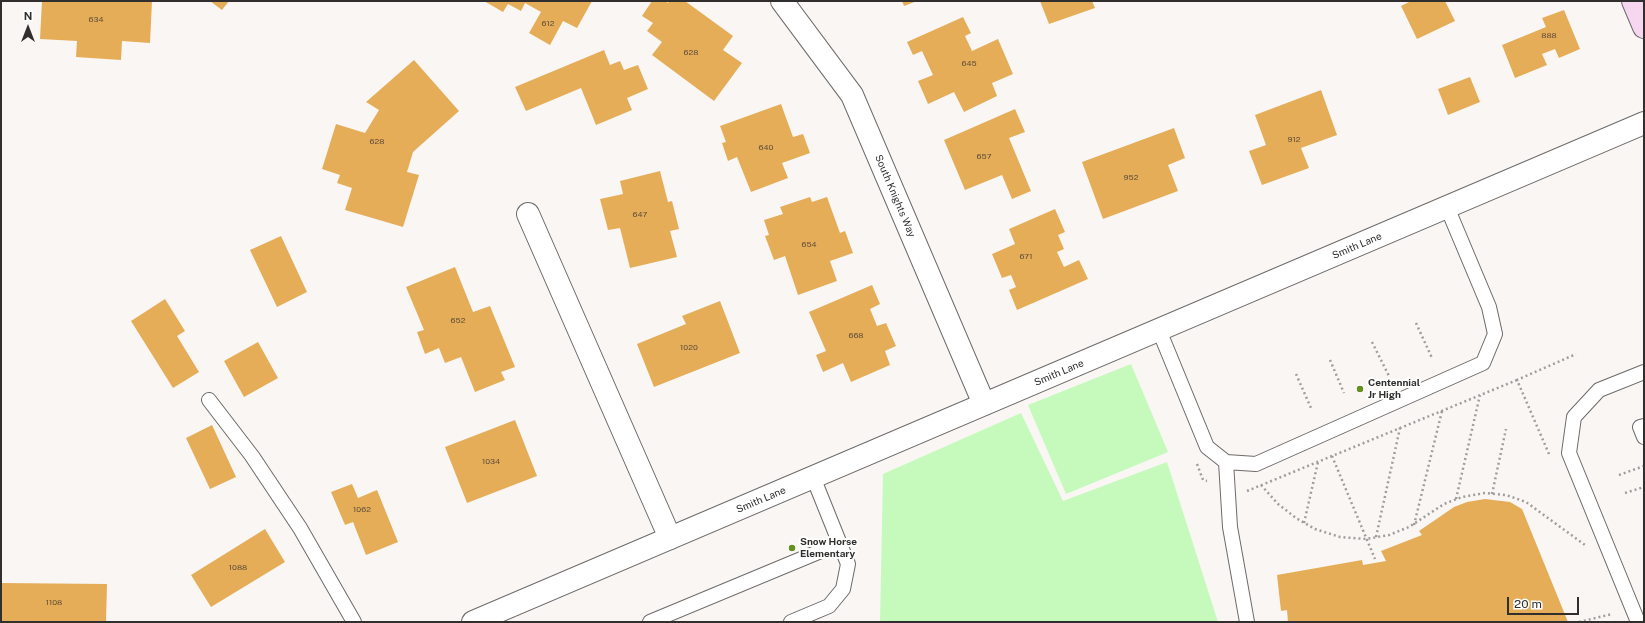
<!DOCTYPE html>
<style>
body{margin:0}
#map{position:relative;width:1645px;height:623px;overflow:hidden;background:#f9f6f4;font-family:"Public Sans",sans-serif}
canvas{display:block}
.frame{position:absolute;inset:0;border:2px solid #302f2e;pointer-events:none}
.north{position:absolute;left:8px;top:8px;width:40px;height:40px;-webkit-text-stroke:3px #fff;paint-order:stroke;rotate:0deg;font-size:11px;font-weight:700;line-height:16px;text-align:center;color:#302f2e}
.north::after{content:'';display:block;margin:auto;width:14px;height:18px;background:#302f2e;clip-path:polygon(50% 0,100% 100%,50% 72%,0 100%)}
.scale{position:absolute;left:1507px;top:597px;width:72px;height:18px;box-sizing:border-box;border:2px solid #302f2e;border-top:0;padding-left:5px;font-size:12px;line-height:14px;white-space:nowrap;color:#302f2e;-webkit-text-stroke:3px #fff;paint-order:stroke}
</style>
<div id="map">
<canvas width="1645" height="623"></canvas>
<div class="frame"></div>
<div class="north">N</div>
<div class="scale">20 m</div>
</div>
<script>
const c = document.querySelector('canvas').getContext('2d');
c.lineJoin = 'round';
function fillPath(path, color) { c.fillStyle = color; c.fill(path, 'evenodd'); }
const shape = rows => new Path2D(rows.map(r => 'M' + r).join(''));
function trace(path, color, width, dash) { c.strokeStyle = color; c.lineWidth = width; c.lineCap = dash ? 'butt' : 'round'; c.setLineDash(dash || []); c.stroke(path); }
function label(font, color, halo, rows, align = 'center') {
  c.font = font + ' "Public Sans",sans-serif'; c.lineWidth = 4; c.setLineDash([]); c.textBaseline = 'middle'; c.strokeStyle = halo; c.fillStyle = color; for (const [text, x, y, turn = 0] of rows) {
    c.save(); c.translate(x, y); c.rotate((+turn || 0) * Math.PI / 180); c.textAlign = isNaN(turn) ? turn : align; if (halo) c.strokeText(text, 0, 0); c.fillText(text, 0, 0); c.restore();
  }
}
fillPath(shape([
 [1131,364,1168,452,1066,494,1028,405],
 [1021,413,1063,501,1167,462,1218,622,880,622,883,474]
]), '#c6fabc');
fillPath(shape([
 [42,1,152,1,150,43,122,41,121,60,76,57,77,41,40,39],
 [210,1,229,1,222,10],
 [484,1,592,1,577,28,563,21,550,45,529,33,541,12,525,3,521,11,508,4,503,12],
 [652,1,665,1,668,3,669,1,685,1,733,36,723,50,742,63,714,101,652,55,662,42,647,31,653,23,642,16],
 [902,1,917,1,904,6],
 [1040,1,1092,1,1095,8,1049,24],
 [1411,1,1445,1,1455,21,1417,39,1401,6],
 [1564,10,1580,49,1559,58,1555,49,1542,54,1547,65,1515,78,1502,45,1546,27,1542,18],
 [963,17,971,33,965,36,972,51,998,39,1013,74,992,83,997,96,964,112,954,92,928,104,918,81,933,75,922,51,913,55,907,42],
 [604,50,610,65,620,61,624,70,638,65,648,89,627,98,632,110,596,125,581,88,526,111,515,87],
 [414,60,459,111,413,152,407,172,419,175,403,227,345,210,352,188,337,183,340,175,322,169,336,124,365,133,379,110,366,102],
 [1470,77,1480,102,1448,115,1438,89],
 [1321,90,1337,135,1301,148,1309,168,1262,185,1249,151,1266,145,1255,115],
 [781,104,793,137,803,134,810,153,782,163,788,178,751,192,737,157,728,161,722,143,726,142,720,126],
 [1015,109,1025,132,1009,138,1031,191,1012,199,1002,175,965,190,944,140],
 [1174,128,1185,158,1168,165,1178,191,1103,219,1082,162],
 [660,171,668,202,672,201,679,229,670,231,677,257,630,268,620,228,608,230,600,199,623,194,620,181],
 [810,197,812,202,827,197,840,233,845,231,853,253,830,261,837,281,798,295,785,256,774,260,765,236,769,235,764,220,783,214,780,207],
 [1055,209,1065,232,1058,235,1064,249,1057,252,1064,267,1079,260,1088,279,1017,310,1009,290,1016,287,1011,275,1002,278,992,254,1015,244,1009,229],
 [281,236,307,292,277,307,250,250],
 [455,267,473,312,490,306,515,367,501,372,505,380,475,392,461,357,445,363,439,348,425,354,417,332,424,330,406,287],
 [872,285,880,304,870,309,877,326,886,323,896,346,885,351,890,365,851,382,843,363,823,372,816,355,826,351,809,312],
 [165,299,185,331,177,336,199,372,173,388,131,321],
 [720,301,740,353,654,387,637,344,686,324,682,316],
 [258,342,278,378,244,397,224,361],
 [515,420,537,476,467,503,445,447],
 [212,425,236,477,210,489,186,438],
 [352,484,358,498,377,490,398,542,366,555,353,522,345,525,331,492],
 [1485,499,1510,502,1522,509,1568,622,1288,622,1287,610,1281,611,1277,575,1362,560,1363,565,1386,561,1381,551,1422,535,1419,531,1454,507,1467,502],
 [265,529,285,562,211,607,191,575],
 [1,583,107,584,106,622,1,622]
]), '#e6ad59');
const service = shape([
 [1159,330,1207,447,1226,462,1256,464,1483,363,1495,334,1489,307,1447,207],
 [209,400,252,456,300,528,354,622],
 [1644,426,1640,427,1644,437],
 [1226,462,1230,527,1247,622],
 [650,622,840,543],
 [791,622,829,606,843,589,848,564,813,477],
 [1638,622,1569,453,1574,417,1599,390,1644,372]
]);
const minor = shape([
 [782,1,852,95,984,404],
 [528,214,670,538]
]);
const tertiary = shape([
 [473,622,1644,123]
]);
const secondary = shape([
 [1633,1,1644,27]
]);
trace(service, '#6d6a69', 16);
trace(minor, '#6d6a69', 24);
trace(tertiary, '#6d6a69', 24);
trace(secondary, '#6d6a69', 24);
trace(shape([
 [1416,323,1432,358],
 [1372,342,1389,376],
 [1330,360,1344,393],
 [1296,374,1311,408],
 [1549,454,1517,380,1576,354],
 [1332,456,1375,559],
 [1197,464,1203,480,1207,481],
 [1619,475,1644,466],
 [1261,485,1278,504,1296,518,1315,529,1340,537,1366,539,1389,535,1409,527,1444,504,1462,497,1485,493,1506,495,1526,502,1585,545],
 [1247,491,1517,380],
 [1625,493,1644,487],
 [1492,494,1506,429],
 [1456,499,1480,395],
 [1304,523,1318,462],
 [1414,525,1442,411],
 [1376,537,1400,428],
 [1579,622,1612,614]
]), '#a09e9c', 2.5, [2, 3]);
trace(service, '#fff', 14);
trace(minor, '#fff', 22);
trace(tertiary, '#fff', 22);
trace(secondary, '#f7d6f0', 22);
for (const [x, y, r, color] of [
 [1360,389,4,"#649021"],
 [792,548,4,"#649021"]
]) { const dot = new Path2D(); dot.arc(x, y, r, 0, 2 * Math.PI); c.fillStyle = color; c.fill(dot); trace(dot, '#fff', 1.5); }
label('8px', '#5e4e39', null, [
 ["634",96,20],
 ["612",548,24],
 ["888",1549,36],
 ["628",691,53],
 ["645",969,64],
 ["912",1294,140],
 ["628",377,142],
 ["640",766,148],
 ["657",984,157],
 ["952",1131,178],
 ["647",640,215],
 ["654",809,245],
 ["671",1026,257],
 ["652",458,321],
 ["668",856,336],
 ["1020",689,348],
 ["1034",491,462],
 ["1062",362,510],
 ["1088",238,568],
 ["1108",54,603]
]);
label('10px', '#302f2e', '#fff', [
 ["South Knights Way",895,196,67],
 ["Smith Lane",1357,246,-23],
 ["Smith Lane",1059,373,-23],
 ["Smith Lane",761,500,-23]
]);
label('bold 10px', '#302f2e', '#fff', [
 ["Centennial",1368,383],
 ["Jr High",1368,395],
 ["Snow Horse",800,542],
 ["Elementary",800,554]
], 'left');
</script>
